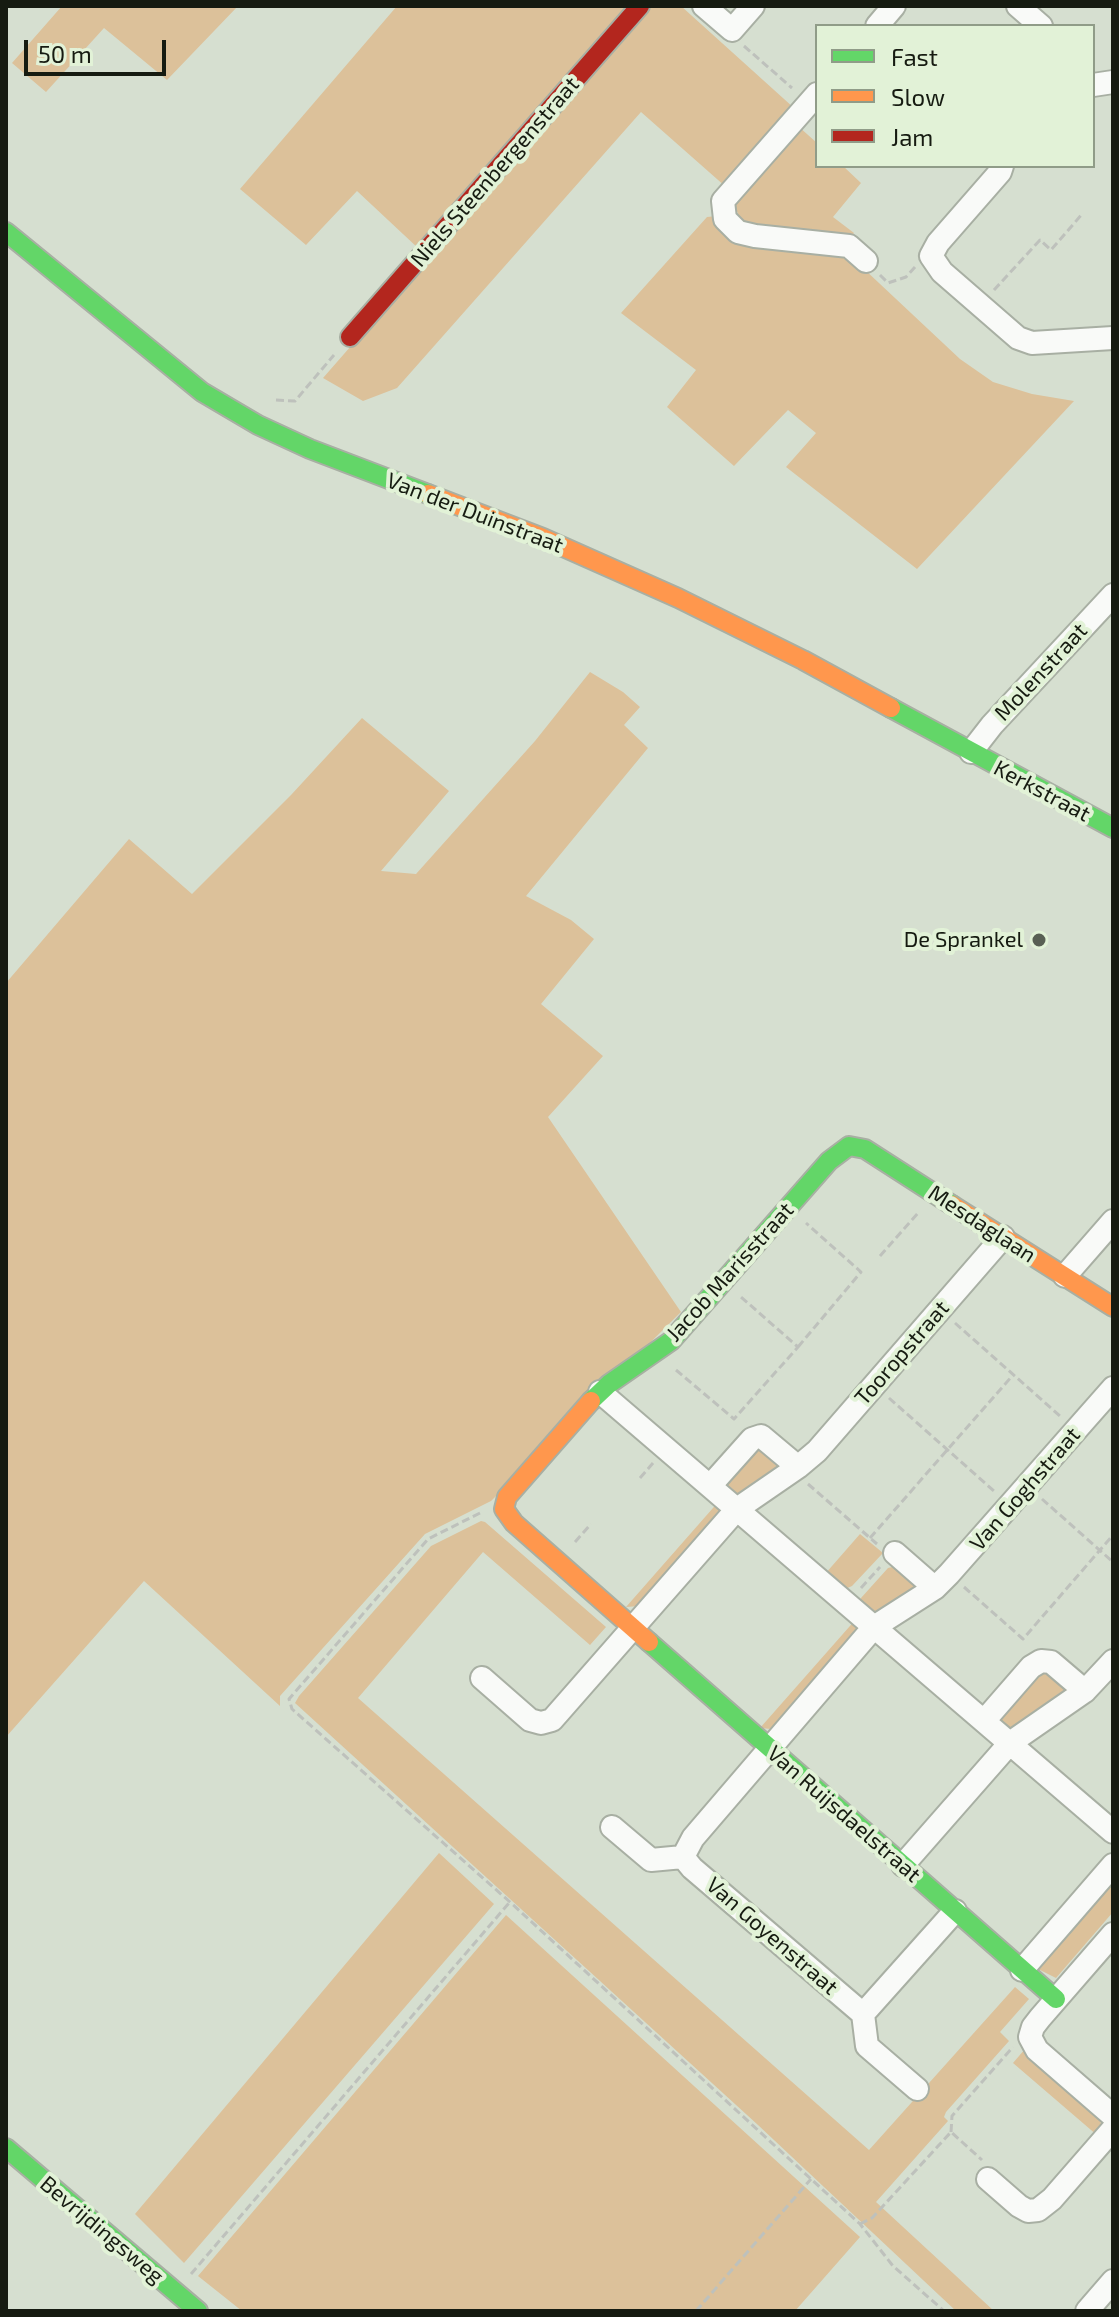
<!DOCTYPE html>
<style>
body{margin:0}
#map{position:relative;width:1119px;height:2317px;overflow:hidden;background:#d6dfd0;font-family:"Exo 2",sans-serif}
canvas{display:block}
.frame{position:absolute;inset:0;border:8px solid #161b11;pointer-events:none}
.legend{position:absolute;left:815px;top:24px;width:280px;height:144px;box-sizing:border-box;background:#e2f2d7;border:2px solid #909c88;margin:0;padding:10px 14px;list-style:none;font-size:24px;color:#161b11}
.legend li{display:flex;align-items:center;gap:16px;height:40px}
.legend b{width:40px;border:2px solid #909c88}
.scale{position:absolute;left:24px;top:40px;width:142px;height:36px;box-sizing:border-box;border:4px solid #161b11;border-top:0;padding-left:10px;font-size:24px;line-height:28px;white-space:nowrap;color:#161b11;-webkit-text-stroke:6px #e2f2d7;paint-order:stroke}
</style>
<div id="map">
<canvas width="1119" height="2317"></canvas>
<div class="frame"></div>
<ul class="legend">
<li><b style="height:10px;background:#63d668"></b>Fast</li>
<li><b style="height:10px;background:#ff974d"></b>Slow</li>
<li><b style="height:10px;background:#b3261e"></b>Jam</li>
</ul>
<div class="scale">50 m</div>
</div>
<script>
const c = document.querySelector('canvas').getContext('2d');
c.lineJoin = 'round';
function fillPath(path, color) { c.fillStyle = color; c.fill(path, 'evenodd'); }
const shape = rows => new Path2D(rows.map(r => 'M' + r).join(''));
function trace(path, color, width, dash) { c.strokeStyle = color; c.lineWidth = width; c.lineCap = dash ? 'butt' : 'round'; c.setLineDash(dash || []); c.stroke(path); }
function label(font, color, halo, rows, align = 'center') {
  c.font = font + ' "Exo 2",sans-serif'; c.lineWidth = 8; c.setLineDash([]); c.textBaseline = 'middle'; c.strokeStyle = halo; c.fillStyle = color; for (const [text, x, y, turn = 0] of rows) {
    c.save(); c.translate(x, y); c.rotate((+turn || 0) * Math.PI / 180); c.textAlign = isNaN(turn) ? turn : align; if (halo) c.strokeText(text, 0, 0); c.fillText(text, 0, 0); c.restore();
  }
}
fillPath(shape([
 [62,6,238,6,167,80,104,28,46,92,12,63],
 [397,6,630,6,419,249,357,191,306,245,240,189],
 [648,6,681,6,794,108,726,187,641,112,397,388,363,401,323,378],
 [798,126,817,143,817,166,843,166,861,183,833,217,854,233,847,241,743,226,732,199],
 [717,216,847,253,960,359,993,382,1032,394,1074,401,917,569,786,467,816,433,788,410,734,466,667,407,696,370,621,313,707,217],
 [590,672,623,692,640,707,624,725,648,748,526,896,571,920,594,939,541,1004,603,1056,548,1117,681,1312,491,1501,425,1534,280,1696,280,1706,144,1581,6,1737,6,983,129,839,192,894,291,795,362,718,449,791,381,871,416,874,535,741],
 [758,1447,777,1457,781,1468,742,1497,726,1494,724,1480],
 [720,1500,724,1507,640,1606,626,1607],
 [481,1521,485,1522,606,1627,590,1645,483,1552,358,1698,869,2150,1015,1987,1029,1999,1000,2032,1009,2041,946,2112,944,2117,948,2121,876,2202,994,2311,956,2311,758,2125,295,1703,299,1696,431,1546],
 [860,1534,883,1553,852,1586,843,1590,825,1574],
 [896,1566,916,1583,916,1588,873,1616,860,1604,861,1598,888,1568],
 [857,1618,860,1627,781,1723,771,1729,760,1728],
 [1042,1669,1066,1687,1065,1695,1012,1732,1000,1730,998,1716],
 [439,1853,494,1904,184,2263,135,2214],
 [1113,1872,1113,1912,1056,1978,1032,1966],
 [506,1915,860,2237,795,2311,242,2311,198,2276],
 [1025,2049,1099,2116,1101,2124,1098,2136,1013,2063]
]), '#dcc19a');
const street = shape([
 [704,6,732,30,753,6],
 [1018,6,1041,26],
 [877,26,894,6],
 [1093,85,1113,82],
 [817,94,723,201,725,219,738,232,755,236,849,246,866,261],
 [1002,166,1000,172,938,243,931,256,942,272,1018,338,1032,343,1113,338],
 [971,752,992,725,1113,595],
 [1065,1276,1113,1221],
 [600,1392,1113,1832],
 [710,1486,752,1439,761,1436,798,1467],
 [895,1553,935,1588],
 [482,1678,530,1720,541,1723,552,1720,737,1509,798,1467,817,1451,1003,1237],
 [984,1721,1031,1667,1041,1661,1051,1662,1085,1691],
 [612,1827,651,1860,683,1857],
 [683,1857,693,1838,874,1627,935,1588,949,1574,1113,1388],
 [683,1857,692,1868,863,2014,867,2046,917,2089],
 [903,1865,1010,1743,1085,1691,1113,1661],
 [1113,1934,1040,2018,1033,2027,1030,2037,1037,2050,1113,2116],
 [1022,1970,1113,1865],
 [863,2014,955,1911],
 [988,2179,1019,2206,1028,2211,1038,2210,1052,2199,1113,2129],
 [1087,2311,1113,2281]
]);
const fast = shape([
 [6,232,202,392,258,425,310,449,428,494],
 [891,708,1113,828],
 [591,1401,609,1384,671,1341,829,1161,849,1146,865,1149,952,1205],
 [649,1642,1056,1999],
 [6,2148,198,2311]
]);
const slow = shape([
 [428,494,543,538,678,598,803,660,891,708],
 [952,1205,1113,1307],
 [591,1401,507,1497,504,1509,514,1523,649,1642]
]);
const jam = shape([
 [350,337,640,6]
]);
trace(street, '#a8afa3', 26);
trace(fast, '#a8afa3', 22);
trace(slow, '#a8afa3', 22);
trace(jam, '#a8afa3', 22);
trace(shape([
 [744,46,792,88],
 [880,275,888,283,906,277,915,267],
 [994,290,1040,240,1051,250,1083,213],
 [276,400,295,401,334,355],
 [880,1256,919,1212],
 [955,1323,1060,1416],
 [798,1347,861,1272,806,1223],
 [676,1370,734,1419,798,1347,741,1297],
 [889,1398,994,1491],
 [640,1478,653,1463],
 [808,1484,877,1544],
 [1042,1499,1113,1562],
 [480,1513,428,1539,289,1699,292,1709,510,1902,811,2179,860,2224,893,2266,944,2311],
 [870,1538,1013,1375],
 [575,1542,591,1524],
 [964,1587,1023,1639,1113,1535],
 [861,1588,880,1567],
 [951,2132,952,2116,1013,2047],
 [860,2224,872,2218,951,2132,982,2160],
 [191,2274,509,1903],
 [696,2311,811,2179]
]), '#bec1bc', 3, [8, 4]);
trace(street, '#f9faf8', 22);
trace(fast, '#63d668', 18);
trace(slow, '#ff974d', 18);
trace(jam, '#b3261e', 18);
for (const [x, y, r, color] of [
 [1039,940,8,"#596054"]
]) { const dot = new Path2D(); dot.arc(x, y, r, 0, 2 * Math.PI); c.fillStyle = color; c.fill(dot); trace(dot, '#e2f2d7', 3); }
label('22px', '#161b11', '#e2f2d7', [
 ["Niels Steenbergenstraat",495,172,-49],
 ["Van der Duinstraat",475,513,21],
 ["Molenstraat",1041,672,-47],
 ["Kerkstraat",1042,791,28],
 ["Mesdaglaan",982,1224,33],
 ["Jacob Marisstraat",730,1272,-48],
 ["Tooropstraat",902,1353,-49],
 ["Van Goghstraat",1025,1489,-49],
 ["Van Ruijsdaelstraat",844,1814,41],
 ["Van Goyenstraat",772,1936,41],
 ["Bevrijdingsweg",102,2230,40]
]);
label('22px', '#161b11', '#e2f2d7', [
 ["De Sprankel",1023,940]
], 'right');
</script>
